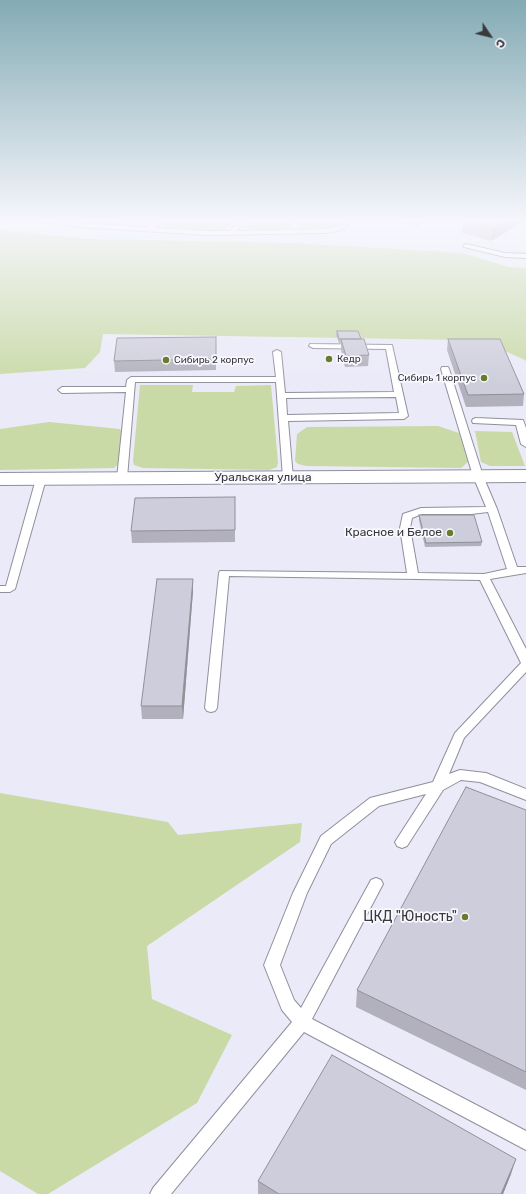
<!DOCTYPE html>
<meta charset="utf-8">
<style>
body{margin:0}
#map{position:relative;width:526px;height:1194px;overflow:hidden;background:#ebeaf8;font-family:Rubik,sans-serif}
canvas{display:block}
.north{position:absolute;left:470px;top:16px;width:40px;height:40px;-webkit-text-stroke:3px #f8f8fe;paint-order:stroke;rotate:125deg;font-size:11px;font-weight:700;line-height:16px;text-align:center;color:#38383d}
.north::after{content:'';display:block;margin:auto;width:14px;height:18px;background:#38383d;clip-path:polygon(50% 0,100% 100%,50% 72%,0 100%)}
</style>
<div id="map">
<canvas width="526" height="1194"></canvas>
<div class="north">С</div>
</div>
<script>
const c = document.querySelector('canvas').getContext('2d');
c.lineJoin = 'round';
function fillPath(path, color) { c.fillStyle = color; c.fill(path, 'evenodd'); }
const shape = rows => new Path2D(rows.map(r => 'M' + r).join(''));
function trace(path, color, width, dash) { c.strokeStyle = color; c.lineWidth = width; c.lineCap = dash ? 'butt' : 'round'; c.setLineDash(dash || []); c.stroke(path); }
function label(font, color, halo, rows, align = 'center') {
  c.font = font + ' Rubik,sans-serif'; c.lineWidth = 3.5; c.setLineDash([]); c.textBaseline = 'middle'; c.strokeStyle = halo; c.fillStyle = color; for (const [text, x, y, turn = 0] of rows) {
    c.save(); c.translate(x, y); c.rotate((+turn || 0) * Math.PI / 180); c.textAlign = isNaN(turn) ? turn : align; if (halo) c.strokeText(text, 0, 0); c.fillText(text, 0, 0); c.restore();
  }
}
fillPath(shape([
 [88,220,126,220,118,225,86,222],
 [167,220,236,220,225,230,163,228,161,225],
 [251,220,288,221,293,229,248,229,242,228],
 [294,220,341,220,336,226,324,230,300,229],
 [0,230,89,239,292,243,448,252,466,254,509,267,526,268,526,362,525,360,496,347,464,340,103,334,100,352,85,368,0,374],
 [140,385,193,385,192,392,234,392,236,386,271,385,278,462,277,467,269,470,143,468,134,465,133,461],
 [49,422,120,429,122,434,120,463,114,468,0,470,0,429],
 [438,426,459,433,468,462,461,468,306,466,298,464,295,461,297,434,307,427],
 [475,431,512,432,525,466,490,466,481,462],
 [0,793,168,822,178,835,302,823,300,842,147,946,152,999,232,1035,197,1103,48,1194,38,1194,0,1171]
]), '#c9daa7');
const service = shape([
 [39,220,54,220,79,223,147,227,156,220,163,220,155,228,208,231,229,231,240,220,246,220,236,231,327,229,341,226,346,220,352,220,345,228,338,231,327,233,208,235,79,227,42,222,39,220],
 [466,244,505,253,526,254,526,258,505,257,464,247,463,246,466,244],
 [310,344,392,345,408,416,404,419,288,421,293,478,288,481,283,478,276,382,135,382,127,478,122,481,117,478,126,392,62,393,58,390,62,387,126,387,127,380,131,377,276,377,273,352,277,350,281,352,285,393,394,392,386,349,313,348,309,346,310,344],
 [396,397,399,413,287,415,286,398,396,397],
 [442,367,448,367,449,369,483,476,497,509,517,567,526,567,526,573,490,579,526,649,526,672,464,738,449,774,460,770,486,773,526,789,526,800,480,782,461,780,443,790,407,846,402,848,397,846,395,842,426,794,379,806,331,844,307,893,280,965,294,1000,301,1008,371,880,376,878,381,880,383,884,312,1019,526,1131,526,1150,304,1032,171,1194,150,1194,153,1188,292,1022,282,1010,264,965,293,893,321,836,370,798,433,782,455,733,521,663,480,580,229,576,217,708,215,711,211,712,207,711,205,708,219,573,220,571,407,573,400,528,403,514,421,508,486,507,473,476,441,369,442,367],
 [488,512,507,569,484,574,418,573,410,528,412,518,422,514,471,514,488,512],
 [476,418,523,420,526,428,526,447,521,444,516,425,473,423,472,421,473,419,476,418],
 [41,476,46,479,15,589,10,592,0,592,0,586,6,586,36,479,41,476]
]);
const tertiary = shape([
 [526,470,526,482,0,485,0,473,526,470]
]);
trace(service, '#908f9c', 2);
trace(tertiary, '#908f9c', 2);
fillPath(service, '#fff');
fillPath(tertiary, '#fff');
fillPath(shape([
 [391,220,428,220,416,226],
 [463,220,526,220,491,241,462,233],
 [337,331,361,339,369,355,368,366,345,367,341,350,341,343,339,343,336,335],
 [448,339,524,394,523,406,466,407,447,350],
 [216,348,216,370,115,372,114,361],
 [235,497,235,542,132,543,131,531],
 [419,515,482,542,481,546,425,547,419,520],
 [193,579,193,591,183,719,142,719,141,706],
 [526,810,526,1090,356,1007,357,990],
 [511,1174,503,1194,258,1194,258,1181]
]), '#b1b0bc');
fillPath(shape([
 [417,220,428,220,416,226],
 [507,220,526,220,491,241,493,228],
 [193,579,193,591,183,719,182,706],
 [516,1159,511,1174,503,1194,501,1194]
]), '#909099');
const building = shape([
 [463,220,507,220,493,228,463,220],
 [337,331,358,331,361,339,339,339,337,331],
 [216,337,216,359,114,361,117,338,216,337],
 [341,339,364,339,369,355,346,356,341,339],
 [448,339,500,339,524,394,468,395,448,339],
 [235,497,235,530,131,531,135,498,235,497],
 [419,515,474,515,482,542,426,543,419,515],
 [157,579,193,579,182,706,141,706,157,579],
 [466,787,526,810,526,1072,357,990,466,787],
 [332,1055,516,1159,501,1194,279,1194,258,1181,332,1055]
]);
fillPath(building, '#cecddb');
trace(building, '#909099', 1);
const sky = c.createLinearGradient(0, 0, 0, 387);
sky.addColorStop(0, '#83abb4');
sky.addColorStop(0.57, '#f6f6fc');
sky.addColorStop(1, '#f6f6fc00');
c.fillStyle = sky;
c.fillRect(0, 0, 526, 387);
for (const [x, y, r, color] of [
 [329,359,4,"#677c2e"],
 [166,360,4,"#677c2e"],
 [484,378,4,"#677c2e"],
 [450,533,4,"#677c2e"],
 [465,917,4,"#677c2e"]
]) { const dot = new Path2D(); dot.arc(x, y, r, 0, 2 * Math.PI); c.fillStyle = color; c.fill(dot); trace(dot, '#f8f8fe', 1.5); }
label('10px', '#38383d', '#f8f8fe', [
 ["Кедр",337,359],
 ["Сибирь 2 корпус",174,360],
 ["Сибирь 1 корпус",476,378,"right"]
], 'left');
label('12px', '#38383d', '#f8f8fe', [
 ["Уральская улица",263,478]
]);
label('12px', '#38383d', '#f8f8fe', [
 ["Красное и Белое",442,533]
], 'right');
label('14px', '#38383d', '#f8f8fe', [
 ["ЦКД \"Юность\"",457,917]
], 'right');
</script>
